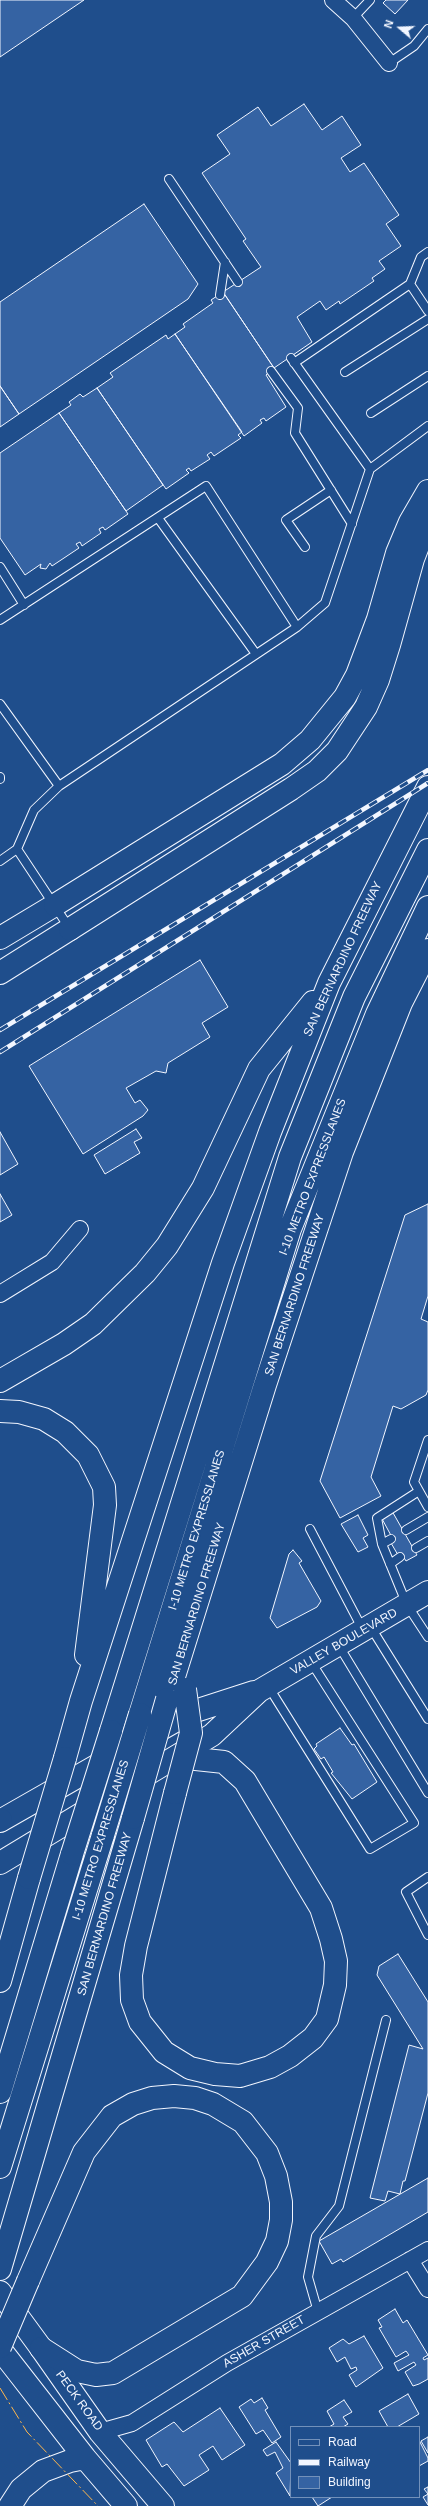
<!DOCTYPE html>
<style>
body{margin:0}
#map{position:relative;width:428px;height:2506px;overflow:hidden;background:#1f4e8c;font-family:Helvetica,sans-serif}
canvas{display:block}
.legend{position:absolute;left:290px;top:2426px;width:130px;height:72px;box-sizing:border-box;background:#1f4e8c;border:1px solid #7391ba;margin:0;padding:5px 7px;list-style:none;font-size:12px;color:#f2f6ff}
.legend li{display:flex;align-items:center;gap:8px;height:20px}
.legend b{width:20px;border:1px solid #7391ba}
.north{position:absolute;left:380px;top:8px;width:40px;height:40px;-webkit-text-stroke:3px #1f4e8c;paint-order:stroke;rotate:289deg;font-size:11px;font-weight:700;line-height:16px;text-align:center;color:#f2f6ff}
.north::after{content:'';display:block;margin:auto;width:14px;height:18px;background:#f2f6ff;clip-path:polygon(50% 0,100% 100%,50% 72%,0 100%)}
</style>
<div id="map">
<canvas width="428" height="2506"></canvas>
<ul class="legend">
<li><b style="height:5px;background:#1f4e8c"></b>Road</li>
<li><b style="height:5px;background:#f2f6ff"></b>Railway</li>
<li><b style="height:11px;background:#3563a3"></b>Building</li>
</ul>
<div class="north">N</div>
</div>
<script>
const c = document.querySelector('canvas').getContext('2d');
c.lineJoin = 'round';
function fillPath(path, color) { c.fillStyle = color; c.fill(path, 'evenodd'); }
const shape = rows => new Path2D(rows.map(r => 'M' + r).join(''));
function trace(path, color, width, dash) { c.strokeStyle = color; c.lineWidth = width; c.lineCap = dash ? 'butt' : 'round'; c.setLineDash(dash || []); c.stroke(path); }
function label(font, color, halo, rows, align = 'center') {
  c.font = font + ' Helvetica,sans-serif'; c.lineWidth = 3; c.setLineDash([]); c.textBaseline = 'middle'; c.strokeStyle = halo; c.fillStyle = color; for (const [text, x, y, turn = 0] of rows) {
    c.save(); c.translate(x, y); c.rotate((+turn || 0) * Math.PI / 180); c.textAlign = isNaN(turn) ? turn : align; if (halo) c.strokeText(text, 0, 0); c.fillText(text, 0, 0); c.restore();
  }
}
const building = shape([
 [0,0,84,0,0,57,0,0],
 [386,0,408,0,395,14,383,3,386,0],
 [304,104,322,130,342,116,361,145,341,158,350,172,364,163,399,215,386,224,401,246,379,261,385,269,372,278,374,281,340,304,339,301,326,310,320,301,297,317,312,342,274,368,223,292,261,267,243,241,246,239,202,173,230,154,217,135,258,107,271,126,304,104],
 [144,204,198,284,188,299,19,414,0,386,0,302,144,204],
 [223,292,274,368,266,375,286,407,266,421,264,418,260,420,262,423,244,436,175,334,185,327,183,324,213,303,211,300,223,292],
 [175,334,242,432,238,435,241,438,214,456,211,452,207,455,210,459,191,471,189,468,186,470,189,473,166,489,97,388,113,377,110,373,166,335,168,339,175,334],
 [0,386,19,414,0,427,0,386],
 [97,388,163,485,126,511,59,413,71,405,69,402,80,394,83,397,97,388],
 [59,413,128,514,105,530,103,527,99,529,101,533,82,546,80,542,76,544,79,548,52,566,50,563,46,569,40,568,41,564,25,575,0,538,0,453,59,413],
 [200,960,228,1007,202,1023,210,1037,168,1063,166,1073,156,1071,126,1088,135,1103,140,1100,148,1110,143,1116,83,1154,29,1066,200,960],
 [136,1129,142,1138,134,1142,140,1153,105,1174,94,1155,136,1129],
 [0,1132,18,1164,0,1175,0,1132],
 [0,1194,12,1215,0,1222,0,1194],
 [428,1204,428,1296,421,1319,428,1322,428,1390,426,1395,401,1409,393,1406,371,1477,381,1496,340,1518,320,1481,405,1215,428,1204],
 [392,1511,417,1555,406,1561,401,1553,398,1555,391,1543,394,1541,381,1517,392,1511],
 [358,1515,368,1535,363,1538,368,1547,358,1552,341,1524,358,1515],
 [293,1550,302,1561,299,1563,321,1601,317,1607,277,1628,270,1618,289,1554,293,1550],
 [340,1728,352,1745,354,1744,377,1782,352,1799,331,1773,333,1772,324,1757,321,1759,314,1749,317,1746,316,1744,340,1728],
 [398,1954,428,2002,428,2093,405,2181,403,2181,400,2194,388,2191,385,2201,370,2198,409,2045,423,2049,377,1975,379,1966,398,1954],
 [428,2178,428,2212,343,2262,341,2259,332,2264,319,2241,428,2178],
 [395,2309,403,2323,407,2320,428,2355,423,2358,424,2360,428,2358,428,2379,419,2384,413,2386,405,2372,416,2365,414,2362,398,2371,394,2363,409,2355,406,2351,396,2357,379,2328,382,2327,378,2320,395,2309],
 [364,2336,383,2368,356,2387,349,2375,357,2370,356,2367,351,2369,345,2357,337,2362,329,2348,343,2339,349,2344,364,2336],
 [408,2394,419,2414,397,2427,388,2427,379,2411,408,2394],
 [262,2398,268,2408,265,2410,281,2437,272,2443,263,2430,256,2434,239,2407,251,2399,254,2403,262,2398],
 [344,2400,352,2412,343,2417,348,2424,343,2427,329,2427,334,2424,327,2411,344,2400],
 [220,2408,245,2445,222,2460,213,2446,199,2455,209,2470,184,2486,167,2464,162,2467,146,2440,174,2422,183,2432,220,2408],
 [428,2437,428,2453,421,2441,428,2437],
 [419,2440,428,2458,428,2461,419,2466,419,2440],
 [276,2442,291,2463,290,2496,276,2473,283,2468,275,2452,267,2456,263,2450,276,2442],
 [428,2487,428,2505,423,2497,428,2494,424,2489,428,2487],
 [312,2497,332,2497,318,2506,312,2497]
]);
fillPath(building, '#3563a3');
trace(building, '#f2f6ff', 1);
const lane = shape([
 [353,18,370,0],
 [389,63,414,46,428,29],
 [169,179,238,282],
 [410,284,428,311],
 [220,295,225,262],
 [291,358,370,469],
 [294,363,410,284,421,257,428,252],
 [271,371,298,408,295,433,352,524],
 [345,372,428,319],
 [371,413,428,376],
 [158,518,256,654],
 [305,547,286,520,331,490],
 [0,567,24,605],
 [0,620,206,486,297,627],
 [0,704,59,786],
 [0,777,0,779],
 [0,861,17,849],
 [70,929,17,849,34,810,59,786,297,627,325,603,370,469,428,426],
 [428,1440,414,1482,428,1507],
 [419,1491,377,1518,382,1544,407,1605,428,1637],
 [310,1529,363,1630],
 [406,1530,428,1517],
 [382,1544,391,1539],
 [416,1548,428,1541],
 [390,1564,400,1557],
 [370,1626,428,1719],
 [339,1646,428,1793],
 [268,1686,370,1849,414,1823,311,1662],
 [428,1877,406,1892,428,1935],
 [318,2312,308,2277,316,2236,339,2206,386,2020]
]);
const street = shape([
 [333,0,353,18,389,63],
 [0,1294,52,1262,80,1229],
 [410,2260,428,2289],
 [100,2432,132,2423,227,2363,428,2250]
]);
const secondary = shape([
 [0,938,55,905],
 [0,973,70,929],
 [41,2348,100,2432,163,2506],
 [0,2349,85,2458,126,2506],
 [10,2506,21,2489,43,2471,70,2461,85,2458]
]);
const primary = shape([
 [0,1821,189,1713,254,1692],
 [0,1863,212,1735,259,1691,428,1592],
 [0,2292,41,2348]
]);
const highway = shape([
 [55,905,282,764,310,740,345,697,357,675,378,619,397,553,410,522,428,491],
 [70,929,291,789,317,771,337,751,366,707,378,680,389,645,413,559,428,520],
 [0,1381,64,1344,93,1324,145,1273,167,1246,203,1188,259,1069,313,1002],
 [0,1411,19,1412,44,1419,65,1432,88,1455,104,1487,105,1505,86,1655],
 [167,1699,265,1385,342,1152,401,1003,428,950],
 [140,1714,290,1229,377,1014,428,907],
 [111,1731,290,1157,354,997,428,850],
 [65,1758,81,1701,223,1263,270,1132,329,983,428,787],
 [175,1793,136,1946,131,1975,132,2000,140,2022,164,2052,190,2068,215,2074,240,2076,270,2067,290,2056,313,2038,327,2019,335,1985,336,1961,331,1939,321,1908,245,1781,224,1762,177,1757],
 [0,1820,1,1820],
 [0,1981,29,1878],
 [0,2092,72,1854],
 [0,2167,103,1835],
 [0,2269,133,1818],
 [28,2281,84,2152,112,2116,133,2104,152,2098,174,2096,195,2098,213,2104,243,2122,267,2153,276,2176,281,2202,281,2220,277,2241,267,2262,242,2296,113,2373,96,2375,77,2371,41,2348]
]);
trace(lane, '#f2f6ff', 10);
trace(street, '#f2f6ff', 18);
trace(secondary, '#f2f6ff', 24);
trace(primary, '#f2f6ff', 24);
trace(highway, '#f2f6ff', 24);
trace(lane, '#1f4e8c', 8);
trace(street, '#1f4e8c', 16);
trace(secondary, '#1f4e8c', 22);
trace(primary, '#1f4e8c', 22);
trace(highway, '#1f4e8c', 22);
const rail = shape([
 [0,1030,428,770],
 [0,1052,428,783]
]);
trace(rail, '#f2f6ff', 4.5);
trace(rail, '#1f4e8c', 3, [9]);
const highwayBridge = shape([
 [175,1793,191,1733,185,1689],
 [133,1818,167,1699],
 [103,1835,140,1714],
 [72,1854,111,1731],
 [29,1878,65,1758],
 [0,2347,28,2281]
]);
trace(highwayBridge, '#f2f6ff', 24, []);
trace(highwayBridge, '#1f4e8c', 22);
trace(shape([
 [0,2388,27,2432,98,2506]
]), '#ffb74d', 1, [14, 3, 2, 3]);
label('12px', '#f2f6ff', '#1f4e8c', [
 ["SAN BERNARDINO FREEWAY",343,959,-65],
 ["I-10 METRO EXPRESSLANES",313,1177,-69],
 ["SAN BERNARDINO FREEWAY",295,1295,-72],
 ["I-10 METRO EXPRESSLANES",197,1530,-73],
 ["SAN BERNARDINO FREEWAY",197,1604,-73],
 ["VALLEY BOULEVARD",344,1642,-30],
 ["I-10 METRO EXPRESSLANES",101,1840,-73],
 ["SAN BERNARDINO FREEWAY",105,1914,-74],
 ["ASHER STREET",264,2342,-30],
 ["PECK ROAD",79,2401,54]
]);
</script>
